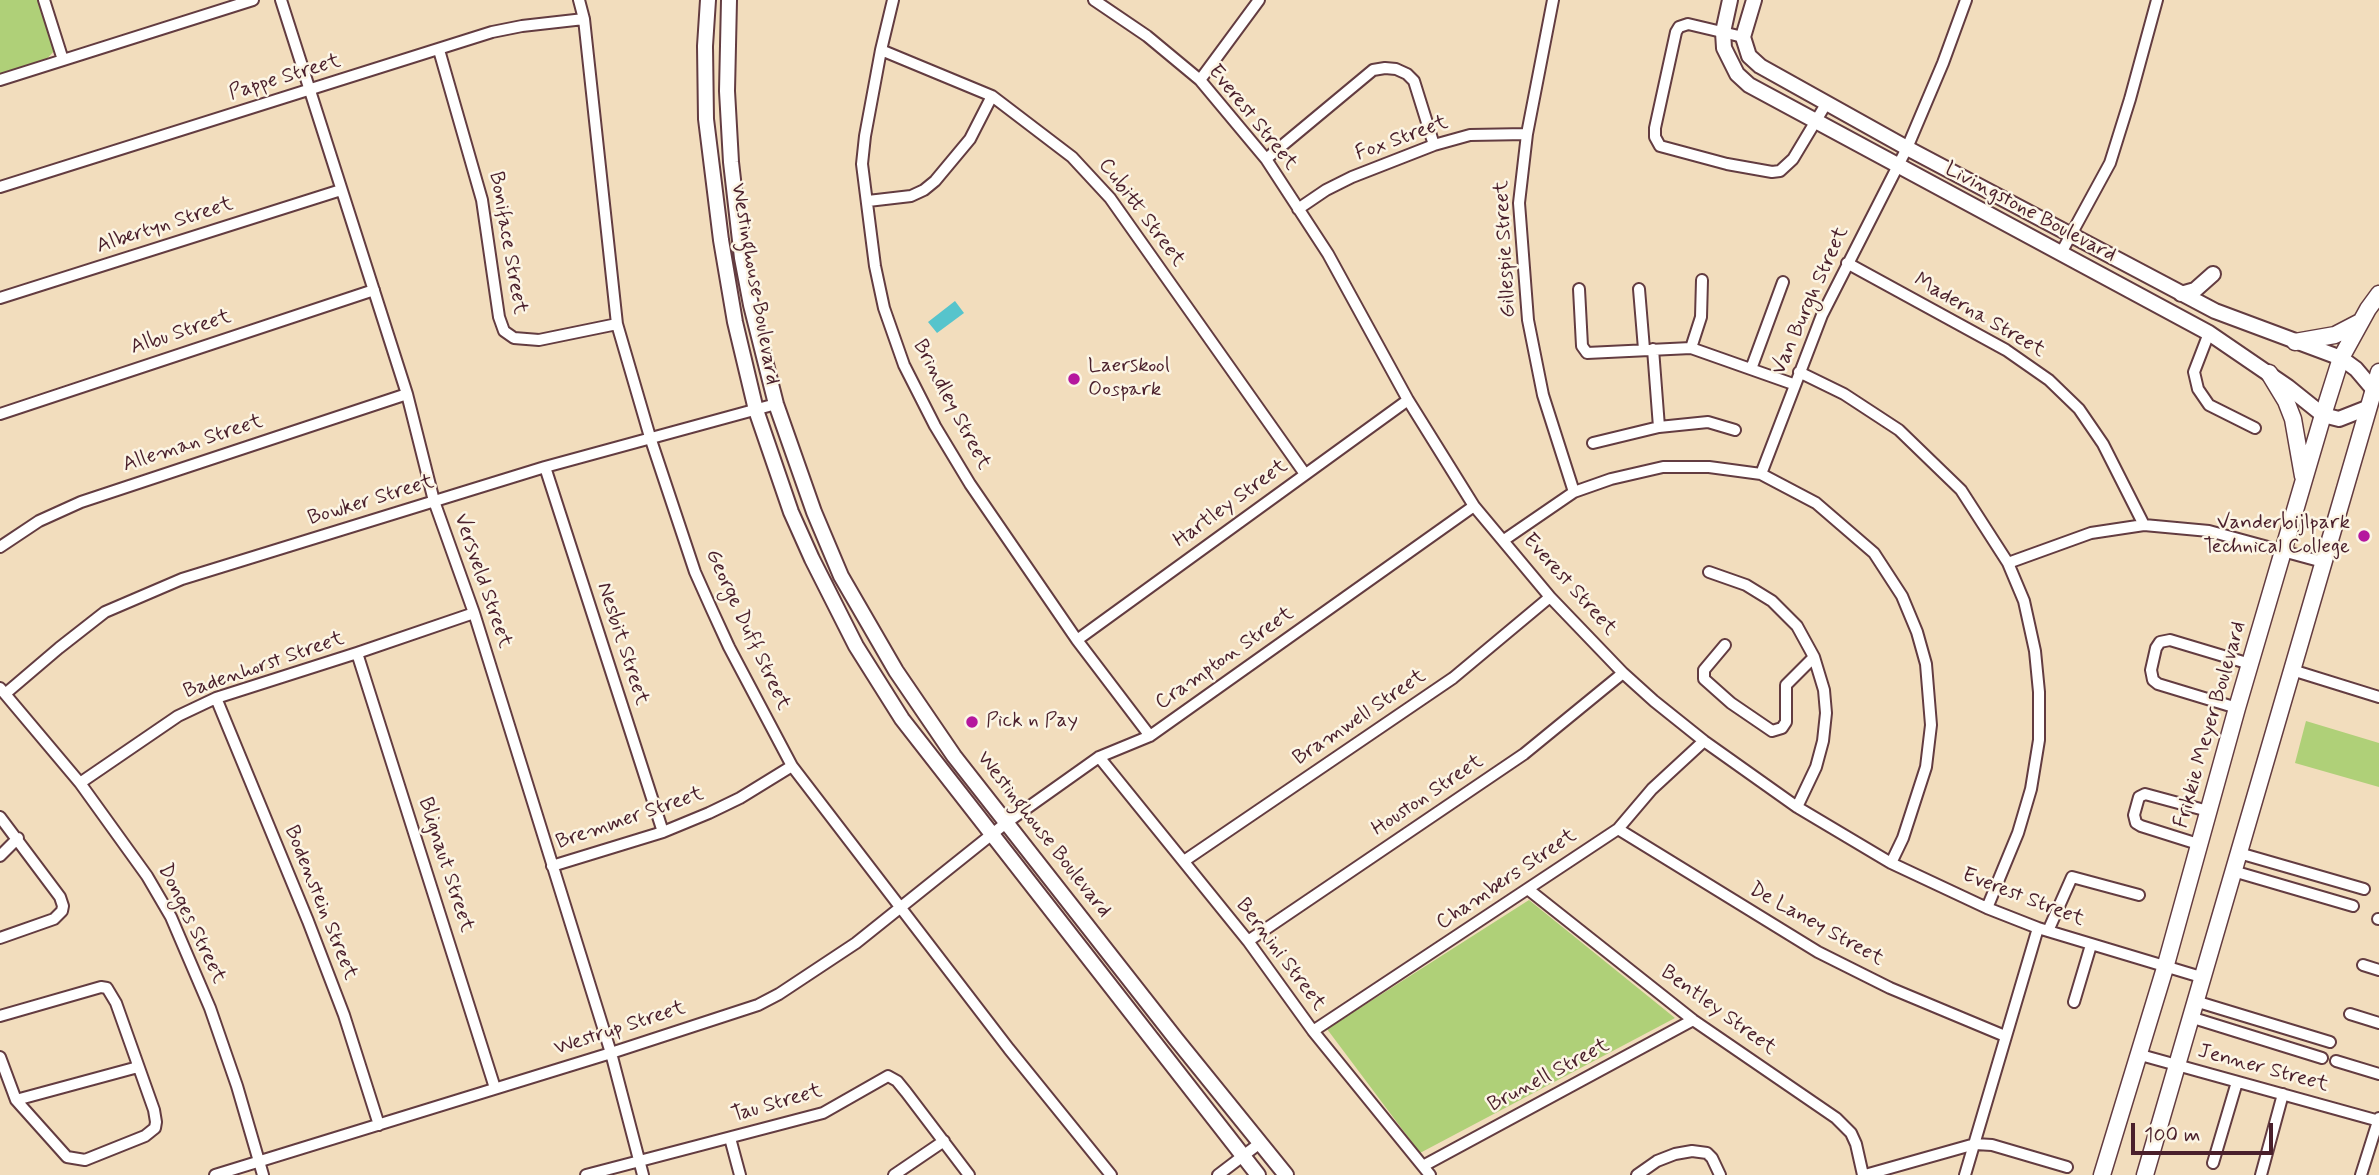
<!DOCTYPE html>
<style>
body{margin:0}
#map{position:relative;width:2379px;height:1175px;overflow:hidden;background:#f2ddbd;font-family:Mynerve,sans-serif}
canvas{display:block}
.scale{position:absolute;left:2131px;top:1123px;width:142px;height:32px;box-sizing:border-box;border:4px solid #4a1f2b;border-top:0;padding-left:9px;font-size:21px;line-height:24px;white-space:nowrap;color:#4a1f2b;-webkit-text-stroke:5px #fcf5e5;paint-order:stroke}
</style>
<div id="map">
<canvas width="2379" height="1175"></canvas>
<div class="scale">100 m</div>
</div>
<script>
const c = document.querySelector('canvas').getContext('2d');
c.lineJoin = 'round';
function fillPath(path, color) { c.fillStyle = color; c.fill(path, 'evenodd'); }
const shape = rows => new Path2D(rows.map(r => 'M' + r).join(''));
function trace(path, color, width, dash) { c.strokeStyle = color; c.lineWidth = width; c.lineCap = dash ? 'butt' : 'round'; c.setLineDash(dash || []); c.stroke(path); }
function label(font, color, halo, rows, align = 'center') {
  c.font = font + ' Mynerve,sans-serif'; c.lineWidth = 5; c.setLineDash([]); c.textBaseline = 'middle'; c.strokeStyle = halo; c.fillStyle = color; for (const [text, x, y, turn = 0] of rows) {
    c.save(); c.translate(x, y); c.rotate((+turn || 0) * Math.PI / 180); c.textAlign = isNaN(turn) ? turn : align; if (halo) c.strokeText(text, 0, 0); c.fillText(text, 0, 0); c.restore();
  }
}
fillPath(shape([
 [0,0,40,0,55,50,45,61,0,76],
 [2306,721,2379,743,2379,787,2295,763],
 [1529,900,1675,1018,1420,1153,1327,1029]
]), '#afd078');
fillPath(shape([
 [955,301,964,313,937,333,928,322]
]), '#56c4cc');
const minor = shape([
 [44,0,63,60],
 [281,0,407,394,434,501,474,613,611,1053,643,1175],
 [579,0,584,19,617,324,650,437,695,572,712,610,729,647,792,766,1009,1049,1111,1175],
 [893,0,881,50,865,136,862,164,875,266,884,308,904,365,935,426,970,484,1077,640,1150,736],
 [1094,0,1147,36,1200,80,1266,159,1328,254,1408,400,1474,506,1550,597,1623,673,1654,701,1704,741,1797,807,1891,863,1987,908,2038,928,2201,977],
 [1553,0,1527,134,1519,203,1528,320,1543,395,1574,492],
 [1743,37,1688,24,1679,27,1676,32,1655,128,1655,137,1660,146,1727,164,1772,172,1780,171,1793,159,1826,104],
 [439,50,482,200,499,317,504,331,514,338,539,340,617,324],
 [881,50,992,96,1072,157,1110,198,1305,474],
 [0,80,253,0],
 [1200,80,1259,0],
 [1266,159,1373,70,1385,68,1396,69,1407,74,1414,81,1434,145],
 [0,187,492,32,522,26,584,19],
 [868,201,911,196,924,190,935,181,970,139,992,96],
 [1298,209,1326,190,1352,177,1434,145,1470,135,1527,134],
 [2061,253,2110,163,2130,99,2157,0],
 [1847,263,2006,350,2049,380,2079,409,2103,444,2144,525],
 [1579,289,1582,346,1587,353,1691,348,1793,384],
 [1639,289,1644,349],
 [0,298,341,190],
 [2209,333,2194,372,2198,389,2209,405,2255,428],
 [1691,348,1701,317,1702,280],
 [1653,349,1659,427,1708,422,1735,430],
 [1751,369,1783,282],
 [1799,372,1844,394,1899,430,1961,490,2008,563,2024,601,2035,651,2039,692,2039,740,2031,789,2018,833,1987,908],
 [0,414,374,290],
 [1593,443,1659,427],
 [545,467,663,832],
 [1761,474,1822,315,1907,148,1943,63,1966,0],
 [1504,540,1574,492,1611,479,1663,467,1709,467,1761,474,1816,503,1874,553,1902,596,1917,632,1926,664,1931,725,1926,767,1903,838,1891,863],
 [0,547,39,521,81,502,407,394],
 [2008,563,2091,533,2144,525,2209,531,2323,562],
 [1709,572,1746,585,1772,601,1797,626,1814,657,1824,690,1826,713,1823,741,1816,767,1797,807],
 [1077,640,1408,400],
 [1725,645,1704,670,1704,679,1731,703,1772,731,1782,728,1786,722,1786,685,1814,657],
 [357,653,495,1088],
 [2292,670,2379,697],
 [0,688,80,783,147,876,171,917,210,1008,237,1086,263,1175],
 [5,694,59,648,105,612,182,579,545,467,776,404],
 [216,698,308,921,344,1015,379,1125],
 [2237,708,2158,684,2153,680,2151,670,2156,648,2160,642,2170,640,2250,664],
 [1099,757,1248,941,1313,1031,1430,1175],
 [80,783,178,716,216,698,357,653,474,613],
 [0,817,60,897,63,906,62,911,54,919,0,938],
 [1618,829,1818,952,1890,988,2005,1036],
 [2198,844,2141,826,2136,823,2134,815,2139,797,2145,794,2208,811],
 [2239,853,2364,889],
 [0,856,18,838],
 [1184,861,1453,678,1550,597],
 [552,866,663,832,709,813,740,798,792,766],
 [2233,871,2353,906],
 [1529,890,1693,1020,1836,1118,1851,1133,1856,1144,1863,1175],
 [2378,919,2379,919],
 [2048,931,2072,877,2139,895],
 [1248,941,1524,754,1623,673],
 [2363,965,2379,970],
 [2195,1001,2330,1042],
 [2074,1002,2091,945],
 [2350,1014,2379,1023],
 [0,1016,101,987,107,988,116,1003,154,1110,156,1122,155,1128,145,1136,85,1160,67,1157,16,1100,0,1057],
 [2190,1017,2322,1058],
 [1313,1031,1618,829,1652,789,1704,741],
 [2137,1054,2379,1121],
 [2336,1061,2379,1074],
 [16,1100,138,1067],
 [730,1138,740,1175],
 [2213,1163,2237,1082],
 [1423,1166,1693,1020],
 [215,1175,611,1053,758,1005,779,994,856,943,1006,823,1099,757,1150,736,1474,506],
 [586,1175,823,1113,888,1076,897,1081,906,1092,969,1175],
 [894,1175,944,1141],
 [1218,1175,1260,1143],
 [1637,1175,1657,1161,1675,1154,1692,1151,1707,1153,1712,1158,1720,1175],
 [1865,1175,1975,1144,1992,1145,2067,1167],
 [1965,1175,2038,928],
 [2261,1175,2283,1094],
 [2361,1175,2379,1118]
]);
const tertiary = shape([
 [708,0,705,46,706,119,721,240,735,322,756,410,791,512,812,559,856,646,902,719,1258,1175],
 [729,0,727,91,731,162,742,258,751,305,776,404,814,512,841,576,896,671,954,756,1176,1039,1286,1175],
 [1730,0,1723,32,1724,48,1737,74,1749,85,2209,333,2288,387,2323,415,2339,419,2367,408],
 [1754,0,1743,37,1749,56,1760,66,1907,148,2215,311,2341,358,2356,369,2373,389],
 [2181,294,2195,290,2213,274]
]);
const secondary = shape([
 [2295,342,2335,335,2360,322],
 [2269,373,2286,401,2293,419,2303,476],
 [2102,1175,2165,968,2237,708,2323,415,2341,358,2368,309,2379,294],
 [2145,1175,2379,372]
]);
trace(minor, '#633c41', 14);
trace(tertiary, '#633c41', 18);
trace(secondary, '#633c41', 19);
trace(minor, '#fff', 10);
trace(tertiary, '#fff', 14);
trace(secondary, '#fff', 16);
for (const [x, y, r, color] of [
 [1074,379,7,"#b5179e"],
 [2364,536,7,"#b5179e"],
 [972,722,7,"#b5179e"]
]) { const dot = new Path2D(); dot.arc(x, y, r, 0, 2 * Math.PI); c.fillStyle = color; c.fill(dot); trace(dot, '#fcf5e5', 2.5); }
label('21px', '#4a1f2b', '#fcf5e5', [
 ["Pappe Street",285,78,-17],
 ["Everest Street",1252,118,51],
 ["Fox Street",1402,139,-20],
 ["Cubitt Street",1141,213,53],
 ["Livingstone Boulevard",2030,213,28],
 ["Albertyn Street",165,226,-18],
 ["Boniface Street",507,243,80],
 ["Gillespie Street",1506,249,-93],
 ["Westinghouse Boulevard",754,284,80],
 ["Van Burgh Street",1811,301,-66],
 ["Maderna Street",1979,316,30],
 ["Albu Street",181,333,-18],
 ["Brindley Street",951,405,62],
 ["Alleman Street",193,444,-18],
 ["Bowker Street",371,501,-17],
 ["Hartley Street",1231,504,-36],
 ["Versveld Street",482,581,71],
 ["Everest Street",1569,585,48],
 ["George Duff Street",747,630,65],
 ["Nesbit Street",622,644,72],
 ["Crampton Street",1225,659,-35],
 ["Badenhorst Street",264,666,-19],
 ["Bramwell Street",1360,718,-34],
 ["Frikkie Meyer Boulevard",2211,725,-74],
 ["Houston Street",1428,796,-34],
 ["Bremmer Street",630,819,-19],
 ["Westinghouse Boulevard",1043,835,52],
 ["Blignaut Street",445,865,72],
 ["Chambers Street",1507,880,-34],
 ["Everest Street",2023,898,21],
 ["Bodenstein Street",320,903,68],
 ["Donges Street",191,924,64],
 ["De Laney Street",1816,925,29],
 ["Bernini Street",1280,955,53],
 ["Bentley Street",1718,1011,36],
 ["Westrup Street",620,1029,-18],
 ["Jenner Street",2263,1069,15],
 ["Brunell Street",1549,1076,-28],
 ["Tau Street",777,1104,-16]
]);
label('21px', '#4a1f2b', '#fcf5e5', [
 ["Laerskool",1088,367],
 ["Oospark",1088,391],
 ["Vanderbijlpark",2350,524,"right"],
 ["Technical College",2350,548,"right"],
 ["Pick n Pay",986,722]
], 'left');
</script>
